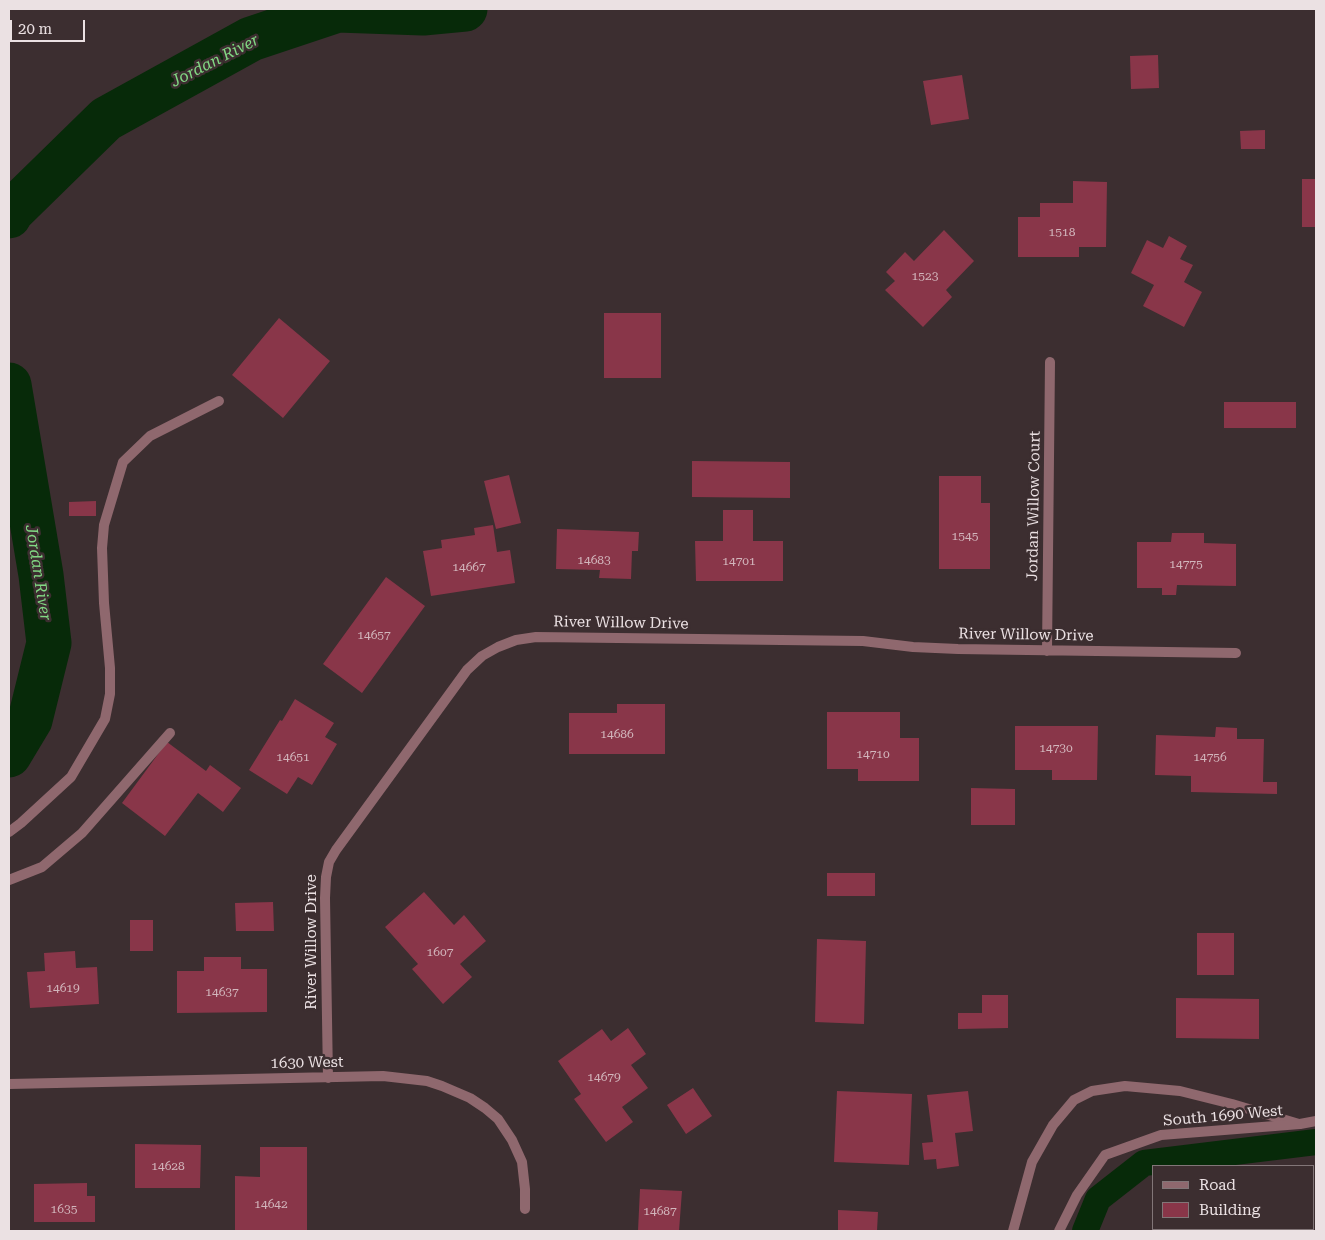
<!DOCTYPE html>
<style>
body{margin:0}
#map{position:relative;width:1325px;height:1240px;overflow:hidden;background:#3c2e30;font-family:"Roboto Serif",serif}
canvas{display:block}
.frame{position:absolute;inset:0;border:10px solid #ebe1e3;pointer-events:none}
.legend{position:absolute;left:1152px;top:1165px;width:162px;height:65px;box-sizing:border-box;background:#3c2e30;border:1px solid #827678;margin:0;padding:6px 9px;list-style:none;font-size:15px;color:#ebe1e3}
.legend li{display:flex;align-items:center;gap:10px;height:25px}
.legend b{width:25px;border:1px solid #827678}
.scale{position:absolute;left:10px;top:20px;width:75px;height:22px;box-sizing:border-box;border:2px solid #ebe1e3;border-top:0;padding-left:6px;font-size:15px;line-height:18px;white-space:nowrap;color:#ebe1e3;-webkit-text-stroke:4px #3c2e30;paint-order:stroke}
</style>
<div id="map">
<canvas width="1325" height="1240"></canvas>
<div class="frame"></div>
<ul class="legend">
<li><b style="height:6px;background:#8f686e"></b>Road</li>
<li><b style="height:14px;background:#893649"></b>Building</li>
</ul>
<div class="scale">20 m</div>
</div>
<script>
const c = document.querySelector('canvas').getContext('2d');
c.lineJoin = 'round';
const shape = rows => new Path2D(rows.map(r => 'M' + r).join(''));
function trace(path, color, width, dash) { c.strokeStyle = color; c.lineWidth = width; c.lineCap = dash ? 'butt' : 'round'; c.setLineDash(dash || []); c.stroke(path); }
function fillPath(path, color) { c.fillStyle = color; c.fill(path, 'evenodd'); }
function label(font, color, halo, rows, align = 'center') {
  c.font = font + ' "Roboto Serif",serif'; c.lineWidth = 5; c.setLineDash([]); c.textBaseline = 'middle'; c.strokeStyle = halo; c.fillStyle = color; for (const [text, x, y, turn = 0] of rows) {
    c.save(); c.translate(x, y); c.rotate((+turn || 0) * Math.PI / 180); c.textAlign = isNaN(turn) ? turn : align; if (halo) c.strokeText(text, 0, 0); c.fillText(text, 0, 0); c.restore();
  }
}
trace(shape([
 [1085,1231,1098,1199,1144,1163,1316,1142]
]), '#072a09', 26);
trace(shape([
 [9,216,11,212,106,119,251,39,338,10,423,13,465,9],
 [9,385,41,575,49,643,30,720,9,755]
]), '#072a09', 45);
fillPath(shape([
 [1158,55,1159,88,1131,89,1130,56],
 [962,75,969,119,931,125,923,81],
 [1265,130,1265,149,1241,149,1240,131],
 [1302,179,1316,179,1316,227,1302,227],
 [1073,181,1107,182,1106,247,1079,247,1079,257,1018,257,1018,217,1040,217,1040,203,1073,203],
 [944,230,974,261,946,290,952,297,923,327,885,290,895,281,886,272,905,252,914,261],
 [1169,236,1187,246,1180,259,1193,265,1184,282,1202,292,1184,327,1143,306,1154,285,1131,273,1147,240,1163,248],
 [604,313,661,313,661,378,604,378],
 [279,318,330,361,283,418,232,375],
 [1224,402,1296,402,1296,428,1224,428],
 [692,461,790,462,790,498,692,497],
 [509,475,521,523,496,529,484,481],
 [939,476,981,476,981,503,990,503,990,569,939,569],
 [96,501,96,516,69,516,69,502],
 [723,510,753,510,753,541,783,541,783,581,696,581,695,541,723,541],
 [493,525,497,552,510,550,515,583,431,596,423,551,442,548,441,540,475,535,474,528],
 [557,529,639,532,638,551,632,551,631,579,599,578,600,570,556,569],
 [1172,533,1204,533,1204,543,1236,544,1236,586,1177,585,1176,595,1162,595,1162,588,1137,588,1137,542,1171,542],
 [386,577,425,606,362,693,323,664],
 [295,699,334,723,325,737,337,744,312,785,298,777,287,794,249,770,280,720,282,721],
 [617,704,665,704,665,754,569,754,569,713,617,713],
 [827,712,900,712,900,738,919,738,919,781,858,781,858,769,827,769],
 [1015,726,1098,726,1097,780,1052,780,1052,770,1015,770],
 [1216,727,1237,728,1237,739,1264,739,1263,782,1277,782,1277,794,1191,792,1191,776,1155,775,1156,735,1215,737],
 [167,742,206,771,210,765,241,788,223,812,198,793,165,836,122,803],
 [971,788,1015,789,1015,825,971,825],
 [827,873,875,873,875,896,827,896],
 [424,892,454,925,464,915,486,941,460,964,472,977,443,1004,412,969,418,964,385,927],
 [273,902,274,931,236,931,235,903],
 [130,920,153,920,153,951,130,951],
 [1197,933,1234,933,1234,975,1197,975],
 [817,939,866,941,864,1024,815,1022],
 [75,951,76,968,97,967,99,1004,30,1008,27,972,45,971,44,953],
 [204,957,241,957,241,969,267,969,267,1012,177,1013,177,971,204,971],
 [982,995,1008,995,1008,1028,958,1029,958,1013,982,1013],
 [1176,998,1259,999,1259,1039,1176,1038],
 [628,1028,646,1054,631,1065,648,1088,622,1107,633,1122,606,1142,574,1099,581,1094,558,1061,602,1029,611,1041],
 [693,1088,712,1116,686,1134,667,1105],
 [837,1091,912,1094,909,1165,834,1162],
 [968,1091,973,1131,955,1133,959,1166,937,1169,936,1159,924,1160,922,1143,933,1142,927,1095],
 [135,1144,201,1145,200,1188,135,1188],
 [260,1147,307,1147,307,1231,235,1231,235,1176,260,1177],
 [87,1183,87,1196,95,1196,95,1222,34,1222,34,1184],
 [640,1189,682,1191,679,1231,638,1231],
 [838,1210,878,1212,877,1231,838,1231]
]), '#893649');
trace(shape([
 [9,832,21,823,71,777,105,719,110,694,110,668,104,603,102,548,104,525,123,462,150,436,219,401],
 [9,880,42,867,82,833,170,733],
 [1013,1231,1032,1162,1053,1125,1074,1100,1092,1091,1125,1086,1180,1091,1232,1104,1299,1124]
]), '#8f686e', 10);
trace(shape([
 [1047,651,1050,362],
 [328,1078,325,898,326,877,329,862,336,850,467,670,482,656,498,647,516,640,536,637,863,641,913,647,958,649,1236,653],
 [9,1084,383,1076,427,1081,442,1086,470,1098,485,1108,498,1119,512,1140,522,1162,525,1189,525,1209],
 [1059,1231,1077,1195,1105,1155,1161,1135,1300,1124,1316,1121]
]), '#8f686e', 10);
label('12px', '#d2b6bc', null, [
 ["1518",1062,232],
 ["1523",925,276],
 ["1545",965,536],
 ["14683",594,560],
 ["14701",739,561],
 ["14775",1186,564],
 ["14667",469,567],
 ["14657",374,635],
 ["14686",617,734],
 ["14730",1056,748],
 ["14710",873,754],
 ["14651",293,757],
 ["14756",1210,757],
 ["1607",440,952],
 ["14619",63,988],
 ["14637",222,992],
 ["14679",604,1077],
 ["14628",168,1166],
 ["14642",271,1204],
 ["1635",64,1209],
 ["14687",660,1211]
]);
label('15px', '#ebe1e3', '#3c2e30', [
 ["Jordan Willow Court",1034,506,-89],
 ["River Willow Drive",621,623,1],
 ["River Willow Drive",1026,635,1],
 ["River Willow Drive",312,942,-90],
 ["1630 West",307,1063,-1],
 ["South 1690 West",1223,1116,-5]
]);
label('italic 16px', '#82d984', '#3c2e30', [
 ["Jordan River",215,61,-27],
 ["Jordan River",38,573,81]
]);
</script>
